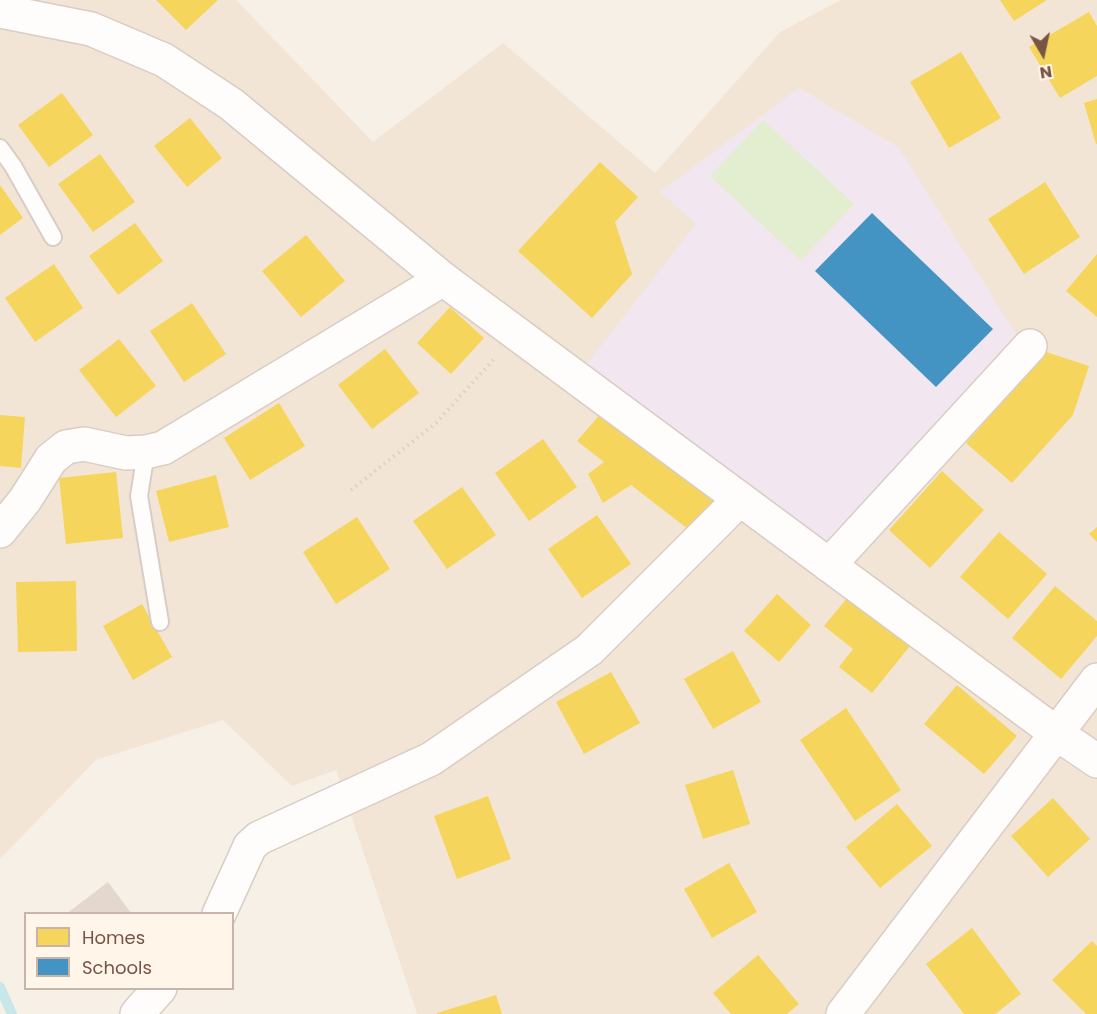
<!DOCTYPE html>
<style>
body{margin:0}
#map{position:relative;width:1097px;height:1014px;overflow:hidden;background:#f7f0e7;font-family:Poppins,sans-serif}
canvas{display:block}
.legend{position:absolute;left:24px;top:912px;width:210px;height:78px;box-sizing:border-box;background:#fff5e8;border:2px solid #c8b5a7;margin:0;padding:8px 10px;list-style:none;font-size:18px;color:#765546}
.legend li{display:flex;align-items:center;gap:12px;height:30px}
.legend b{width:30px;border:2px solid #c8b5a7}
.north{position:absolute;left:1013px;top:24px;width:60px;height:60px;-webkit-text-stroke:4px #fff5e8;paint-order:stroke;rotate:171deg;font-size:16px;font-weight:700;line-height:24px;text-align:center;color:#765546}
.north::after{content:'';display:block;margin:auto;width:21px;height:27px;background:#765546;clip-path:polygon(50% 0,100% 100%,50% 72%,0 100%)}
</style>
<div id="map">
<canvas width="1097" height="1014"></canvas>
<ul class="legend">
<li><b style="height:16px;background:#f6d55c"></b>Homes</li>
<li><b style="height:16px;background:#4393c3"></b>Schools</li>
</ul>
<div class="north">N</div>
</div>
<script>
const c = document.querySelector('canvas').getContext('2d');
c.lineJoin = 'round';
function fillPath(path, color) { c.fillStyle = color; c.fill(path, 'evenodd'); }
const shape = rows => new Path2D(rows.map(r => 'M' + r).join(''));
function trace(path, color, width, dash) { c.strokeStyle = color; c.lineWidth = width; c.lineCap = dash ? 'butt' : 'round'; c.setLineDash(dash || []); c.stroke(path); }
fillPath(shape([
 [0,0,236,0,373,142,503,43,655,173,780,32,841,0,1097,0,1097,1014,417,1014,336,770,292,786,223,720,96,760,0,859]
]), '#f3e5d6');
fillPath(shape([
 [799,88,899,148,1016,334,828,546,586,365,696,224,660,192]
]), '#f2e6f1');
fillPath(shape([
 [763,120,854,204,801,261,710,176]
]), '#e3eed0');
fillPath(shape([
 [156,0,218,0,186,30],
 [1000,0,1047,0,1014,21],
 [1089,12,1097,26,1097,76,1060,98,1029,47],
 [961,52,1001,118,949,148,910,82],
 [62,93,93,135,49,167,18,125],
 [1097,99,1097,144,1096,144,1084,103],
 [190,118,222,158,187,187,154,146],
 [100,154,135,202,93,232,58,184],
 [600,162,638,197,615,222,632,274,592,318,518,251],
 [1045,182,1080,237,1024,274,988,219],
 [0,185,23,218,0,235],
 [135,223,163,261,118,295,89,256],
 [306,235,345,281,301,317,262,271],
 [1097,254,1097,317,1066,291],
 [54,264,83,308,35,342,5,298],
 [192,303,226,354,184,382,150,331],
 [450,307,484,338,451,374,417,343],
 [119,339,156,386,116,417,79,370],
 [385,349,419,393,372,429,338,385],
 [1046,352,1089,366,1073,415,1012,483,966,443],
 [279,403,305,446,250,480,224,438],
 [602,412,715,501,688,529,631,485,603,503,588,474,604,462,577,441],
 [0,415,25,417,21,468,0,466],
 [543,439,577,487,529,521,495,473],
 [942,471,984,510,930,568,889,530],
 [116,472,123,538,66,544,59,478],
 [216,475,229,527,169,542,156,491],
 [462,487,496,535,447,569,413,521],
 [597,515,631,564,582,598,548,549],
 [357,517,390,569,336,604,303,552],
 [1097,527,1097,542,1089,534],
 [999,532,1047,574,1008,619,960,577],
 [76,581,77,651,18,652,16,582],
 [1055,586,1097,621,1097,636,1061,679,1012,638],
 [777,594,811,625,779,662,744,631],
 [848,597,910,646,872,693,839,667,853,649,824,626],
 [142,604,172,657,133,680,103,626],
 [733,651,761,702,713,729,684,679],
 [611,672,640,723,584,754,556,702],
 [957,685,1017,736,984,774,924,724],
 [846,708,901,790,855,821,800,740],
 [733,770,750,824,703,839,685,785],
 [488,796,511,859,457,879,434,816],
 [1053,798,1090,839,1048,877,1011,836],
 [897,804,932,846,880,888,846,847],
 [729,863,757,912,712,938,684,889],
 [972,928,1021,994,995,1014,964,1014,926,964],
 [1092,941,1097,946,1097,1014,1086,1014,1052,980],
 [758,955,799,1004,787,1014,731,1014,713,993],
 [496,995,502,1014,437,1014,437,1013]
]), '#f6d55c');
fillPath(shape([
 [872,213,993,329,936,387,815,271]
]), '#4393c3');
trace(shape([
 [0,987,12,1014]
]), '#c8e7e8', 10);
fillPath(shape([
 [108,882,132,914,66,914]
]), '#e4d8ce');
const lane = shape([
 [0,148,13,166,53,237],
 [146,452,139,496,160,622]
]);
const street = shape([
 [0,531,25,500,51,459,66,447,84,444,126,453,146,452,163,448,443,279],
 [829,565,1030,346],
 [219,914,250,846,259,838,431,759,589,650,740,499],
 [137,1014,160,988],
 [843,1014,1097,680]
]);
const secondary = shape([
 [0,11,91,29,164,60,231,104,443,279,1056,733,1097,761]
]);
trace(lane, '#d8cdc5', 20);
trace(street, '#d8cdc5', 36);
trace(secondary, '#d8ccc3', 36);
trace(shape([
 [351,490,436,423,494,359]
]), '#dad0ca', 4, [1.5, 4.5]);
trace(lane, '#fefdfb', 16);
trace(street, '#fefdfb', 33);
trace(secondary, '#fefdfb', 33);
</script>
